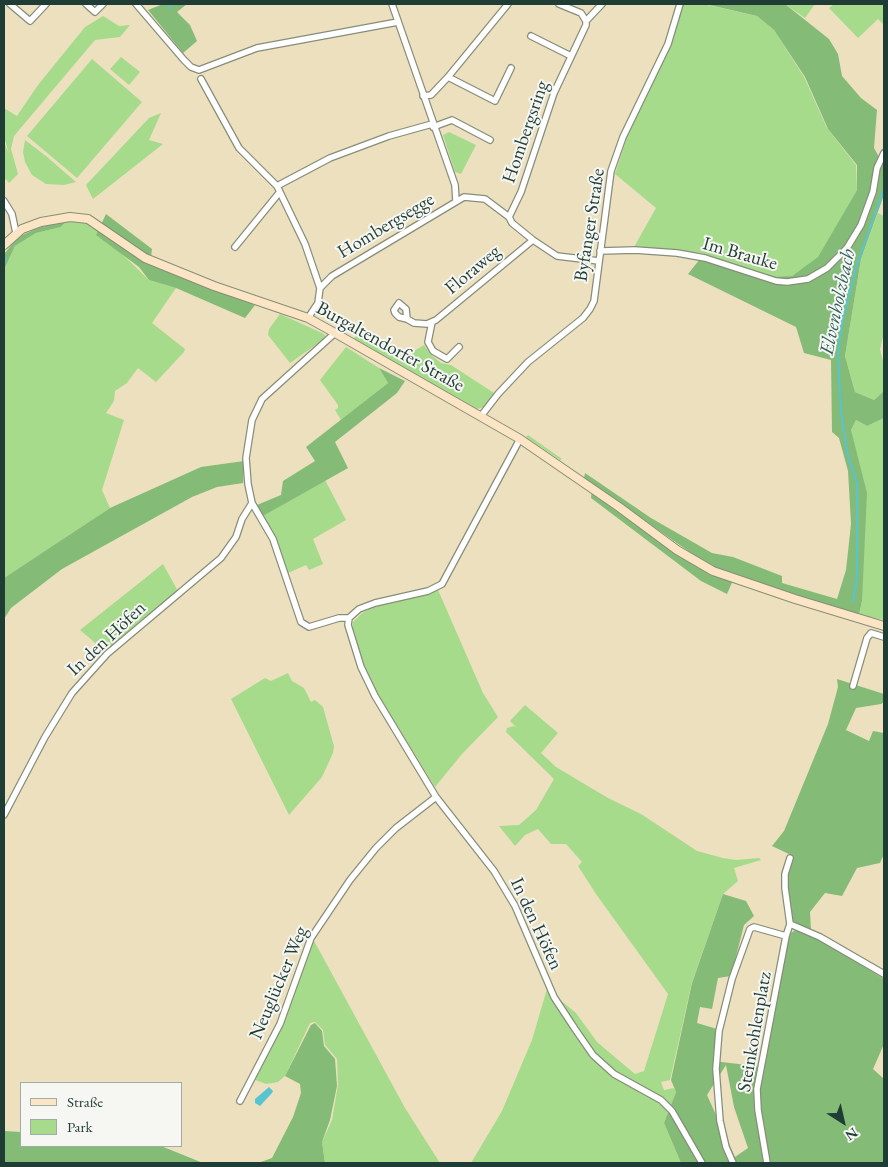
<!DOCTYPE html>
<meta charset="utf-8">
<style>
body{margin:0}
#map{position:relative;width:888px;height:1167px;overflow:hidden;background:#ede0bf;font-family:"EB Garamond",serif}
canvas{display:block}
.frame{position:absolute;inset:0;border:5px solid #1f3d34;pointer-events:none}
.legend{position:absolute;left:20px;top:1082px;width:162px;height:65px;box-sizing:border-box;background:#f6f6f2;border:1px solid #a0aca6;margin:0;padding:6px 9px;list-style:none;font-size:15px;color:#1f3d34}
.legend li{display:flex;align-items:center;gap:10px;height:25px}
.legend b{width:25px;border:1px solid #a0aca6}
.north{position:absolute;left:818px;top:1097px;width:50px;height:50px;-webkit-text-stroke:4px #f6f6f2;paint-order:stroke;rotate:145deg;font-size:14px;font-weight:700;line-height:20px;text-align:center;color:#1f3d34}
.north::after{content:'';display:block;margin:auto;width:18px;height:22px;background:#1f3d34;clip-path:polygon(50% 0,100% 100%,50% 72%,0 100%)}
</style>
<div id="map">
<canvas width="888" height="1167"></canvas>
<div class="frame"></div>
<ul class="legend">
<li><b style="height:6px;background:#fce5c4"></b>Straße</li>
<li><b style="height:14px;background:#a6db8b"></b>Park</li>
</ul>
<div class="north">N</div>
</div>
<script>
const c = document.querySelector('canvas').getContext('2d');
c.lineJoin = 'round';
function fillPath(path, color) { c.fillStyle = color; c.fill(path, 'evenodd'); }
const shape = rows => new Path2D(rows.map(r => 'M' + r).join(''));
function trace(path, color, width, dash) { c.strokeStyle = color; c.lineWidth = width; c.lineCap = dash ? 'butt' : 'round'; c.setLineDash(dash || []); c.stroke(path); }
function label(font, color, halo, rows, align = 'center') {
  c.font = font + ' "EB Garamond",serif'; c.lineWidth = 4; c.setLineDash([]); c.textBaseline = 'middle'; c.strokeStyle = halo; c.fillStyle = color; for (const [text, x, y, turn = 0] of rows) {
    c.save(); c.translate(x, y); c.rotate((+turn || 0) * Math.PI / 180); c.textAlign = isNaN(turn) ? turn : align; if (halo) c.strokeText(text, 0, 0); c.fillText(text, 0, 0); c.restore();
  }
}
fillPath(shape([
 [683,4,703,4,757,16,774,30,804,77,827,128,856,165,857,190,818,258,792,276,763,277,702,253,634,247,656,208,615,174,627,137,671,45],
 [785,4,815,4,805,18],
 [834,4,884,4,884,25,878,19,858,38,829,8],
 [103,16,119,26,130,25,120,37,95,40,14,136,11,149,18,174,9,183,6,179,4,181,4,142,9,154,4,137,4,108,17,116,38,85,85,27],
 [121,57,140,72,129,85,110,69],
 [92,59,142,102,77,178,27,136],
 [161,113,149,140,163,144,93,199,86,185,149,118],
 [449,132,476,145,461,174,455,172,443,135],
 [25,140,46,156,76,182,64,185,46,184,32,175,25,162,23,152],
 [878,213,884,216,884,333,880,349,884,365,884,391,874,400,855,392,845,356,861,259],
 [66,221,86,223,98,231,149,280,176,288,152,323,185,349,184,352,156,382,138,368,127,383,115,391,114,401,106,413,124,420,102,490,110,508,4,578,4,270,15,246,36,233,61,227],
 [280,314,322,333,325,335,324,339,290,363,268,335,269,329],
 [361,331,402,358,424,345,430,354,441,363,451,365,494,393,484,407,477,409,353,339],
 [346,347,379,368,388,383,341,420,335,410,338,408,338,405,320,380],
 [884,418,884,620,859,615,862,601,851,430,856,420,867,426],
 [528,435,562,459,560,460,526,437],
 [325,480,346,520,313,539,323,564,309,570,306,565,286,574,276,540,263,516],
 [163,564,178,591,107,653,80,630],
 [438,590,483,693,498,717,462,754,435,787,370,681,352,631,353,622,362,613,376,606],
 [288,673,292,681,304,688,311,702,315,700,323,707,334,746,333,753,322,777,289,815,231,699,265,678,271,681],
 [525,705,558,733,541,753,556,767,608,798,641,814,697,851,723,858,736,860,759,858,761,860,734,868,738,881,723,894,692,982,670,1080,661,1082,664,1090,674,1088,676,1092,664,1123,681,1163,471,1163,502,1111,532,1040,547,989,576,1013,597,1042,635,1074,644,1071,668,994,596,894,578,866,582,862,566,844,551,844,538,829,525,835,515,846,499,826,519,825,536,810,554,779,506,732,507,728,514,726,517,728,510,721],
 [313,939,405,1108,440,1163,325,1163,322,1142,332,1120,338,1085,337,1059,325,1045,323,1030,315,1022,310,1023,285,1076,278,1082,266,1084,253,1079,269,1051]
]), '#a6db8b');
fillPath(shape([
 [163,4,187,4,177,12,190,25,197,41,183,53,148,10],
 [705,4,785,4,829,39,838,54,842,76,861,98,877,110,874,148,879,157,871,191,859,225,846,247,826,268,810,277,787,281,763,277,792,276,818,257,857,190,857,165,828,129,805,77,774,30,757,16],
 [884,156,884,195,861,259,845,356,855,392,874,400,884,391,884,418,867,426,856,420,851,430,867,493,862,601,859,615,714,569,584,478,585,473,651,518,712,553,733,557,782,576,782,583,837,599,846,570,851,524,848,471,839,438,832,432,831,360,804,353,796,327,688,274,700,259,764,280,787,284,828,269,862,225],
 [106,214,152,249,150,264,255,305,245,318,176,288,149,280,139,267,96,235],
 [66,221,61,227,36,233,15,246,4,270,4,254,18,237,38,228],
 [379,368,405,381,397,393,335,442,348,468,263,516,257,505,281,495,283,481,315,461,306,447,388,383],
 [244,461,243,483,217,487,192,497,62,569,11,608,4,619,4,578,110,508,201,467],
 [592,489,677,551,734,578,727,594,701,581,591,498],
 [837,679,884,694,884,702,881,704,856,708,846,730,869,741,873,731,884,733,884,854,880,863,857,868,842,896,825,893,810,912,811,930,795,923,792,919,787,886,791,855,772,846,784,831,828,724,838,687],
 [723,894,746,901,754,916,744,925,731,976,718,978,712,1009,700,1007,697,1023,717,1029,713,1061,764,1067,787,944,791,933,797,929,834,948,884,979,884,1044,873,1069,884,1079,884,1163,681,1163,664,1123,676,1092,671,1080,692,983],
 [726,1065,734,1107,748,1148,735,1157,707,1095],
 [315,1023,322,1031,324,1046,335,1059,337,1086,330,1120,322,1142,325,1163,258,1163,272,1158,293,1117,301,1093,300,1084,285,1076,311,1025],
 [4,1131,21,1132,21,1146,161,1146,203,1163,4,1163]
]), '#84bb77');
fillPath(shape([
 [269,1087,273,1091,272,1093,260,1106,255,1103,255,1099]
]), '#58c4d1');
trace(shape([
 [169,8,172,4],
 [4,263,6,259],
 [853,602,857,574,857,484,848,457,841,412,838,354,842,322,857,264,884,189]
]), '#58c4d1', 2);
const street = shape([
 [10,4,30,21,46,4],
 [86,4,95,12,103,4],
 [136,4,184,60,191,67,199,70,257,48,398,22],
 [392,4,455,185,456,201],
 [586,21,602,4],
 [531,36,571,56],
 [448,77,495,101,511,68],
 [201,79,239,148,277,186,305,244,320,288],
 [423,96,431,95,448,77,508,4],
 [433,127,452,120,490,140],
 [277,186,330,158,389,136,432,124],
 [4,201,12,214,16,233],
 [509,217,521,192,554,93,586,25,586,21,581,13,559,4],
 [235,247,279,193],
 [600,251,635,250,677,253,705,258,776,281,787,282,808,279,827,268,847,248,861,225,873,192,877,168,884,153],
 [308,318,318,303,320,288,332,276,464,197,485,199,509,217,512,223,533,240,557,256,599,261],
 [407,319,399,317,395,313,394,310,399,303,406,309,407,319,414,323,427,324,436,320,533,240],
 [432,322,428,342,433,351,447,359,459,347],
 [335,333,262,399,252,420,246,458,248,484,252,503,273,539,301,622,309,627,339,618,349,618],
 [481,416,498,394,528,362,583,318,590,309,594,301,611,171,623,137,668,44,680,4],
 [520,439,442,584,428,591,375,603,359,609,349,618,348,625,361,667,375,696,436,797,494,871,515,906,554,997,575,1029,593,1055,614,1074,661,1100,672,1111,702,1163],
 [853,686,867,638,871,633,884,637],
 [4,815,45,737,72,693,107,654,221,558,236,537,242,519,252,503],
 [790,924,820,937,884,974],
 [240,1101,280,1024,311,938,350,880,376,848,396,828,436,797],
 [733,1163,726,1147,720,1121,716,1069,719,1031,732,979,750,929,754,927,786,936],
 [767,1163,758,1110,757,1089,786,936,790,924,785,888,785,874,790,858]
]);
const secondary = shape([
 [4,245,22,229,41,222,70,217,88,219,145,258,214,286,308,318,335,333,520,439,619,507,677,550,713,571,795,599,884,626]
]);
trace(street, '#868e7a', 8);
trace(secondary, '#868e7a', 10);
trace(street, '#fff', 5.5);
trace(secondary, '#fce5c4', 8);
label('19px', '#1f3d34', '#f6f6f2', [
 ["Hombergsring",526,132,-71],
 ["Byfanger Straße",590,225,-81],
 ["Hombergsegge",386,226,-31],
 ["Im Brauke",740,254,16],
 ["Floraweg",473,270,-40],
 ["Burgaltendorfer Straße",390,347,29],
 ["In den Höfen",107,639,-43],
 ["In den Höfen",536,924,65],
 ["Neuglücker Weg",279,983,-67],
 ["Steinkohlenplatz",755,1032,-80]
]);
label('italic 20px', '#2d5f5b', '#f6f6f2', [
 ["Elvenholzbach",838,302,-78]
]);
</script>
